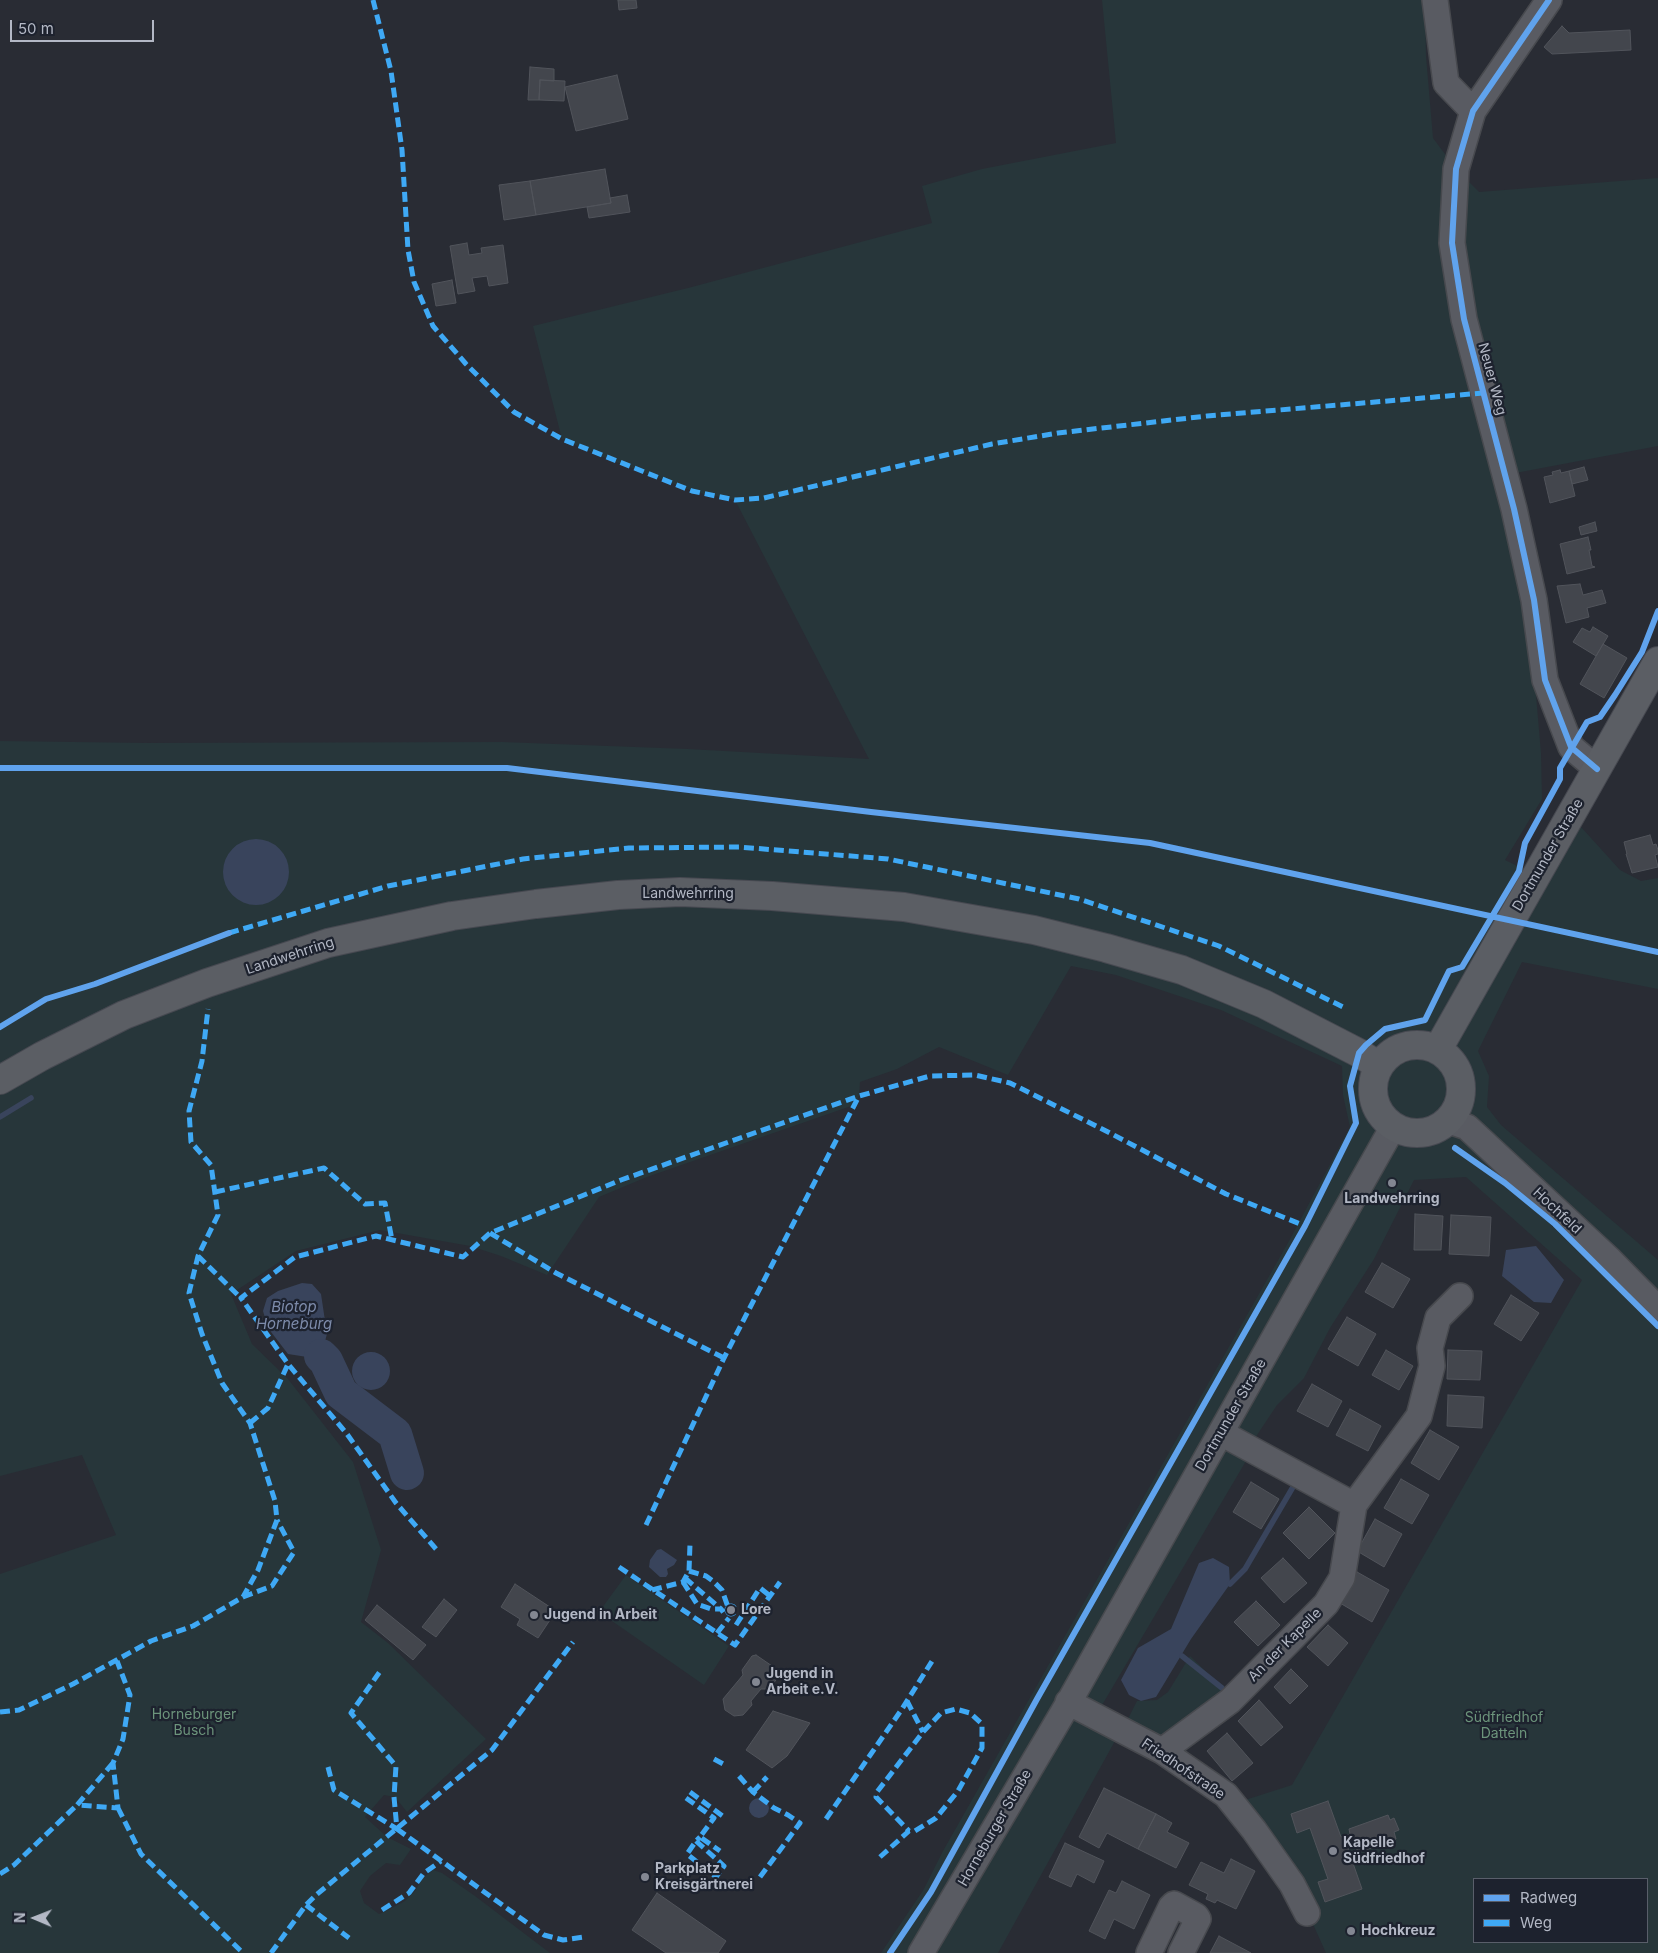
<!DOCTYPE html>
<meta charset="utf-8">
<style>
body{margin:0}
#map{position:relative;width:1658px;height:1953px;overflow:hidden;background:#292c34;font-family:Inter,sans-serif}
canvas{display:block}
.legend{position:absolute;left:1473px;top:1878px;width:175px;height:65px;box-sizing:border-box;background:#1d222e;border:1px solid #595e6a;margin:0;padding:6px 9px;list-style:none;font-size:15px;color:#b3b8c5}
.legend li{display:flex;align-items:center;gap:10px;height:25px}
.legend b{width:25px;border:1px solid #595e6a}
.north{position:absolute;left:10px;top:1893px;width:50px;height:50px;-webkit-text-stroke:4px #1d222e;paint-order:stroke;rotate:271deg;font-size:14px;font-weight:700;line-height:20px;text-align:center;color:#b3b8c5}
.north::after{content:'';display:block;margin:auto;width:18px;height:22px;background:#b3b8c5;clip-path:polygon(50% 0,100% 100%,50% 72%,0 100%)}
.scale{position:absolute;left:10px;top:20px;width:144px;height:22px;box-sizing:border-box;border:2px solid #b3b8c5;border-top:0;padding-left:6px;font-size:15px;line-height:18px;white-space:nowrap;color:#b3b8c5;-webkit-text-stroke:4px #1d222e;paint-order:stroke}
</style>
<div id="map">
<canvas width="1658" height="1953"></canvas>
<ul class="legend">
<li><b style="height:6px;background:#60a3ed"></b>Radweg</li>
<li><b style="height:6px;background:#3fa9f5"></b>Weg</li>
</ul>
<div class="north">N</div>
<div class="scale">50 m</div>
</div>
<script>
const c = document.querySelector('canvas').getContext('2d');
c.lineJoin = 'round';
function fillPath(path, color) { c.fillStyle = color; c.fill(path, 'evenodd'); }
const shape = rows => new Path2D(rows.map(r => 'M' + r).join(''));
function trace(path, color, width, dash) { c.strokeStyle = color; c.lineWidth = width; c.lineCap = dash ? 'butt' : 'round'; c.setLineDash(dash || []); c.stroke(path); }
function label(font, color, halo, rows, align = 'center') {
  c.font = font + ' Inter,sans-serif'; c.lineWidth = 4.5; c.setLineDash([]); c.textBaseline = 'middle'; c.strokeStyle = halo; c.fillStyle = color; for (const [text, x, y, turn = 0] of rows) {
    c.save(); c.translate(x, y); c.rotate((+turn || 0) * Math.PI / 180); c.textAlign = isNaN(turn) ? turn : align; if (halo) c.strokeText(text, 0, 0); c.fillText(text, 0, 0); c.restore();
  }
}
fillPath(shape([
 [1102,0,1425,0,1426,56,1433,138,1456,169,1479,192,1658,178,1658,446,1505,475,1534,600,1536,695,1541,753,1542,799,1505,860,1536,875,1571,816,1620,870,1641,881,1658,878,1658,989,1522,962,1478,1051,1489,1076,1487,1107,1501,1125,1658,1260,1658,1953,1326,1953,1308,1913,1242,1801,1292,1785,1582,1280,1466,1177,1414,1180,1374,1259,1330,1328,1304,1378,1277,1405,1257,1435,1246,1461,1095,1717,1121,1730,998,1953,881,1953,924,1889,943,1851,1289,1241,1350,1127,1343,1095,1342,1066,1221,1010,1116,975,1071,966,1008,1075,939,1047,897,1069,860,1082,859,1096,854,1105,647,1177,599,1197,547,1275,501,1256,470,1246,380,1230,296,1251,231,1294,252,1344,288,1379,353,1462,381,1550,361,1622,388,1643,486,1739,407,1812,395,1797,384,1795,365,1817,387,1837,411,1849,400,1865,386,1863,370,1876,360,1891,364,1903,379,1914,388,1910,405,1901,415,1891,423,1878,433,1870,442,1873,475,1896,550,1953,0,1953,0,1574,116,1535,82,1455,0,1476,0,741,146,743,502,742,688,749,869,759,735,500,695,492,603,457,562,439,533,326,688,288,932,223,922,186,982,169,1116,143],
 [1474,1879,1647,1879,1647,1942,1474,1942],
 [626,1575,729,1646,704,1685,599,1612],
 [1190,1656,1227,1692,1166,1740,1127,1721,1137,1701,1157,1700,1168,1692]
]), '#27363a');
fillPath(shape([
 '223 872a33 33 0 1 1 66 0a33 33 0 1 1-66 0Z',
 [1536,1246,1564,1280,1551,1303,1534,1302,1502,1276,1506,1250],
 [302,1283,312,1284,321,1294,327,1334,320,1359,288,1354,268,1328,263,1311,267,1298,278,1291],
 '352 1371a19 19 0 1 1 38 0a19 19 0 1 1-38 0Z',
 [661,1549,677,1560,674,1565,667,1569,668,1574,666,1577,660,1577,649,1567,650,1560,657,1550],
 [1213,1558,1229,1567,1230,1584,1191,1639,1156,1697,1141,1701,1129,1695,1121,1680,1138,1648,1171,1629,1199,1563],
 '749 1808a10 10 0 1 1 20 0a10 10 0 1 1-20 0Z'
]), '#39445c');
trace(shape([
 [0,1117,31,1098],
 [1230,1584,1245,1569,1293,1487],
 [1182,1656,1222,1688]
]), '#39445c', 5.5);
trace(shape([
 [321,1356,326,1361,341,1393,395,1434,407,1473]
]), '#39445c', 34);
const building = shape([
 [618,0,636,0,637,8,619,10,618,0],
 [1562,26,1569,33,1630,30,1631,50,1552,54,1544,47,1562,26],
 [530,67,554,69,554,81,540,80,539,100,528,100,530,67],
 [617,75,628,119,576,131,565,87,617,75],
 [540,80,565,81,564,101,539,100,540,80],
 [605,169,611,203,536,215,530,181,605,169],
 [530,181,536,215,504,220,499,185,530,181],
 [627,195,630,212,589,218,587,207,611,203,610,198,627,195],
 [467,243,469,255,482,253,481,248,503,245,508,283,489,286,487,276,472,278,475,291,458,294,450,246,467,243],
 [452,280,456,303,436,306,432,284,452,280],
 [1584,467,1588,480,1572,484,1569,471,1584,467],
 [1560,470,1561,473,1569,471,1575,496,1550,503,1544,477,1553,475,1552,472,1560,470],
 [1595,522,1597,531,1581,535,1579,527,1595,522],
 [1588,537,1591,550,1589,550,1592,566,1595,567,1567,574,1560,544,1588,537],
 [1580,584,1583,595,1602,590,1606,603,1587,608,1589,617,1566,623,1557,586,1580,584],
 [1593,627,1608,636,1596,656,1573,642,1582,628,1590,632,1593,627],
 [1603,644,1627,658,1604,698,1580,684,1603,644],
 [1650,835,1653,845,1656,844,1658,850,1658,854,1655,855,1658,867,1632,873,1626,854,1627,854,1624,842,1650,835],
 [1415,1214,1443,1216,1441,1250,1414,1250,1415,1214],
 [1451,1215,1491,1217,1489,1256,1449,1254,1451,1215],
 [1382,1263,1410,1279,1393,1308,1365,1292,1382,1263],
 [1511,1295,1539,1313,1521,1341,1494,1324,1511,1295],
 [1347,1317,1376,1334,1358,1366,1328,1349,1347,1317],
 [1386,1350,1413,1366,1399,1390,1372,1375,1386,1350],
 [1448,1350,1482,1351,1480,1380,1447,1379,1448,1350],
 [1312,1384,1342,1401,1328,1427,1297,1411,1312,1384],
 [1448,1395,1484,1397,1482,1428,1447,1426,1448,1395],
 [1350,1409,1381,1426,1368,1451,1336,1435,1350,1409],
 [1430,1430,1459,1447,1439,1480,1411,1463,1430,1430],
 [1401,1479,1429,1495,1412,1524,1384,1508,1401,1479],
 [1251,1482,1279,1499,1261,1529,1233,1512,1251,1482],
 [1309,1507,1335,1533,1309,1559,1283,1533,1309,1507],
 [1375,1519,1402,1534,1384,1567,1357,1551,1375,1519],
 [1283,1558,1307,1583,1284,1603,1261,1578,1283,1558],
 [1357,1572,1389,1590,1372,1622,1340,1603,1357,1572],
 [515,1584,556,1611,538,1638,517,1625,520,1619,501,1607,515,1584],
 [444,1599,457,1610,436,1637,422,1627,444,1599],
 [1256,1601,1280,1625,1258,1646,1234,1622,1256,1601],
 [377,1605,426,1645,413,1660,365,1620,377,1605],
 [1328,1625,1348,1643,1328,1666,1307,1647,1328,1625],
 [756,1655,778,1670,779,1675,770,1689,761,1689,751,1701,752,1705,743,1715,734,1716,725,1710,723,1699,743,1675,742,1670,752,1656,756,1655],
 [1291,1669,1308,1686,1290,1704,1274,1687,1291,1669],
 [1259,1700,1283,1727,1261,1746,1238,1721,1259,1700],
 [773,1711,810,1723,787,1756,772,1768,746,1750,773,1711],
 [1227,1733,1253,1763,1232,1781,1207,1751,1227,1733],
 [1104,1788,1156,1814,1138,1849,1107,1833,1099,1848,1079,1837,1104,1788],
 [1328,1801,1341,1837,1350,1834,1349,1829,1388,1815,1390,1820,1394,1818,1399,1830,1394,1832,1396,1839,1358,1853,1356,1846,1348,1849,1362,1889,1325,1902,1318,1882,1328,1879,1310,1828,1297,1833,1291,1814,1328,1801],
 [1156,1814,1172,1823,1167,1832,1189,1843,1176,1868,1138,1849,1156,1814],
 [1065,1843,1104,1861,1094,1883,1077,1874,1071,1887,1049,1877,1065,1843],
 [1231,1859,1255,1871,1236,1909,1217,1900,1215,1903,1206,1899,1208,1894,1189,1885,1201,1862,1224,1873,1231,1859],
 [1122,1881,1150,1895,1134,1929,1114,1919,1105,1939,1089,1931,1109,1890,1116,1893,1122,1881],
 [657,1893,726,1941,718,1953,666,1953,632,1930,657,1893],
 [1219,1936,1251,1953,1210,1953,1219,1936]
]);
fillPath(building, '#43464d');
trace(building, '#51545b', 1);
const minor = shape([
 [1435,0,1446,83,1473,111],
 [1549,0,1473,111,1456,169,1452,243,1464,319,1514,509,1534,600,1545,680,1571,747,1597,769],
 [1449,1121,1467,1127,1610,1260,1658,1309],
 [1221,1433,1354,1505],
 [1068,1702,1162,1751,1226,1795,1254,1830,1292,1884,1307,1913],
 [1162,1751,1230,1701,1326,1604,1342,1578,1354,1505,1419,1416,1432,1366,1430,1348,1438,1318,1460,1296],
 [921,1953,1065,1709,1393,1127],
 [1149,1953,1171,1907,1174,1904,1196,1916,1198,1919,1181,1953]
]);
const major = shape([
 '1373 1089a44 44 0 1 1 88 0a44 44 0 1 1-88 0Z',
 [1438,1049,1658,661],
 [0,1080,42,1056,124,1015,207,983,328,943,452,916,536,904,618,895,680,892,772,896,904,907,1034,930,1106,948,1182,970,1264,1004,1359,1053,1379,1066]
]);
trace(minor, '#47494e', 28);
trace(major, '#474951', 30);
trace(minor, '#595b62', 25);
trace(major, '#5b5e64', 28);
trace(shape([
 [373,0,391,71,402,150,408,250,414,282,433,326,466,364,514,412,562,439,692,491,735,500,764,498,992,444,1058,433,1207,416,1483,393],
 [229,933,388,886,523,859,629,848,739,847,888,859,1079,899,1219,946,1343,1007],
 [215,1192,324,1168,365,1204,385,1203,392,1240],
 [490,1233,556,1273,724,1358],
 [198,1256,241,1298],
 [250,1423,268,1408,288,1364],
 [646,1525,724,1358,859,1096,930,1076,975,1075,1010,1083,1108,1132,1226,1194,1305,1226],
 [436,1549,396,1503,347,1434,288,1364,241,1298,295,1257,376,1236,463,1257,490,1233,621,1180,859,1096],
 [619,1567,735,1645,780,1582],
 [689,1571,706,1576,714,1582,722,1590,728,1607],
 [685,1578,721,1609],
 [683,1582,697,1604,711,1609,721,1609,726,1616],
 [652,1590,683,1582,689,1571,690,1544],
 [243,1597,272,1586,294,1552,277,1520],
 '727 1610a4 4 0 1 1 8 0a4 4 0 1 1-8 0Z',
 [736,1625,760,1588,770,1596],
 [717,1633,729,1618],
 [907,1701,923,1732],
 [0,1712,19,1710,73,1684,151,1641,193,1626,243,1597,258,1570,277,1520,275,1501,250,1423,222,1383,202,1334,189,1293,198,1256,218,1215,211,1165,191,1142,189,1111,202,1061,208,1009],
 [714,1759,727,1766],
 [113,1763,77,1805,118,1808,113,1763,123,1739,130,1695,117,1661],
 [328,1767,334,1790,397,1829,394,1797,396,1766,351,1713,381,1670],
 [739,1776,753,1792,774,1808,788,1815,800,1823,760,1877],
 [690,1792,724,1817],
 [753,1792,767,1777],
 [686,1798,714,1818,700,1837,720,1851],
 [118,1808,141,1854,243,1953],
 [826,1819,902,1709,934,1658],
 [397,1829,544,1935,563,1940,584,1937],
 [696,1841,724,1866,716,1877,687,1854,696,1841,700,1837],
 [880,1857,909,1831,915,1831,936,1818,958,1791,982,1748,982,1724,970,1713,956,1709,941,1713,923,1732,877,1792,876,1797,909,1831],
 [0,1874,14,1865,77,1805],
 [306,1905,349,1938],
 [382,1910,409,1893,424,1873,441,1861],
 [271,1953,306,1905,316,1895,492,1750,573,1642]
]), '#3fa9f5', 5, [10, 5]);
trace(shape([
 [1549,0,1473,111,1456,169,1452,243,1464,319,1514,509,1534,600,1545,680,1571,747,1597,769],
 [0,768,507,768,871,812,1150,843,1658,952],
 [0,1027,46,999,95,984,229,933],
 [1455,1148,1505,1183,1555,1224,1658,1326],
 [890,1953,931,1892,1037,1699,1305,1226,1356,1123,1350,1086,1359,1053,1366,1045,1385,1029,1425,1020,1449,971,1462,967,1519,871,1525,843,1560,779,1560,768,1587,722,1600,717,1615,695,1642,652,1658,611]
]), '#60a3ed', 6);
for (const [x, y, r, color] of [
 [1392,1183,5,"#838792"],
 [731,1610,5,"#838792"],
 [534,1615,5,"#838792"],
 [756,1682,5,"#838792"],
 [1333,1851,5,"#838792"],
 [645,1877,5,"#838792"],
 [1351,1931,5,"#838792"]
]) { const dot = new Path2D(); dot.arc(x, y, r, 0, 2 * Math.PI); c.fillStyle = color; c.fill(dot); trace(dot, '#1d222e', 2); }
label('14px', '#b3b8c5', '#1d222e', [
 ["Neuer Weg",1492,379,75],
 ["Dortmunder Straße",1548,855,-60],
 ["Landwehrring",688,894],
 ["Landwehrring",290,956,-18],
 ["Hochfeld",1557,1211,43],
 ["Dortmunder Straße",1231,1415,-60],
 ["An der Kapelle",1285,1645,-45],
 ["Friedhofstraße",1183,1769,34],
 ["Horneburger Straße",995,1828,-60]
]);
label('bold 14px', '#b3b8c5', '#1d222e', [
 ["Landwehrring",1392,1199,"center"],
 ["Lore",741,1610],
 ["Jugend in Arbeit",544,1615],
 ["Jugend in",766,1674],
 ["Arbeit e.V.",766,1690],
 ["Kapelle",1343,1843],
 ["Südfriedhof",1343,1859],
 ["Parkplatz",655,1869],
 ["Kreisgärtnerei",655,1885],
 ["Hochkreuz",1361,1931]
], 'left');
label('14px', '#6c947b', '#1d222e', [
 ["Horneburger",194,1715],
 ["Busch",194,1731],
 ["Südfriedhof",1504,1718],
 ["Datteln",1504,1734]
]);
label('italic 15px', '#7d8baa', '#1d222e', [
 ["Biotop",294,1307],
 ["Horneburg",294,1324]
]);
</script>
